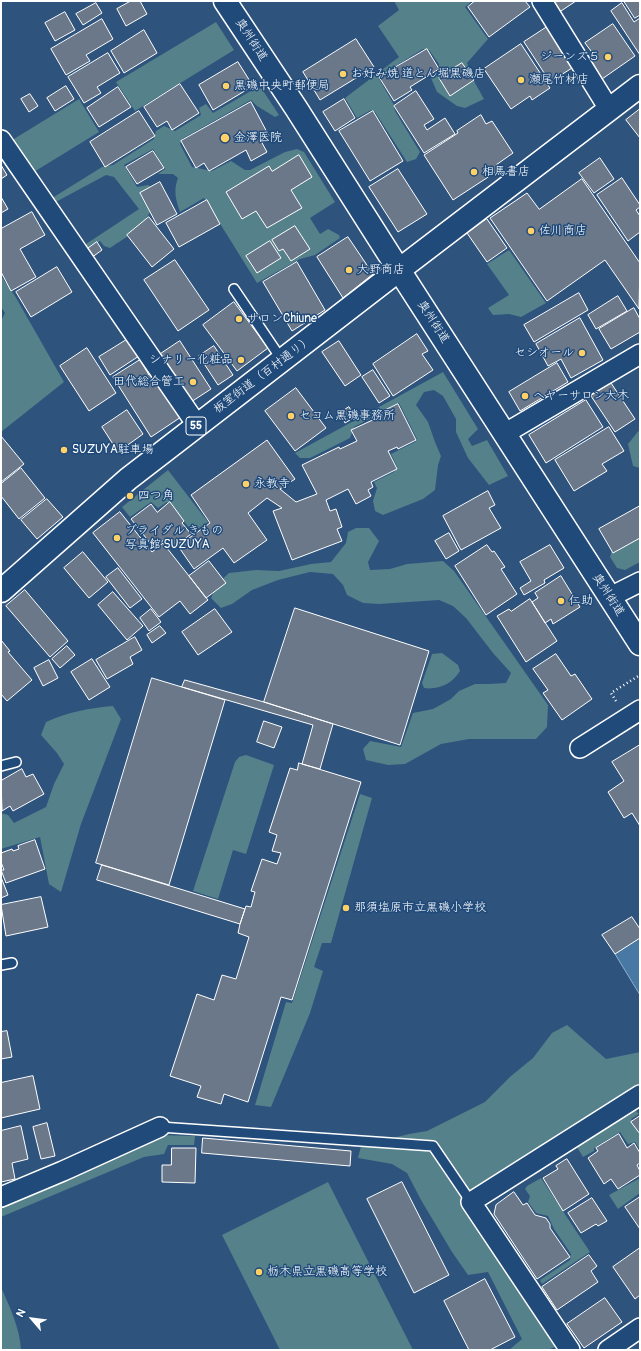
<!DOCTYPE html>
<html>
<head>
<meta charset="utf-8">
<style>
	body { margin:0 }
	#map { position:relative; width:641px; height:1351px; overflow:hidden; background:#2e537d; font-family:Pangolin,sans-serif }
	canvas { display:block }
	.frame { position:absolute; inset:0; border:2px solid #fff; pointer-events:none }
	.north { position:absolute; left:12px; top:1299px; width:40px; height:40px; -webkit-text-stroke:3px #1f4a7a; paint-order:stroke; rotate:298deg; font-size:11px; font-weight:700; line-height:16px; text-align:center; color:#fff }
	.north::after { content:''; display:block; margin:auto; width:14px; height:18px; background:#fff; clip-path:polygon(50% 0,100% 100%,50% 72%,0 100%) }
</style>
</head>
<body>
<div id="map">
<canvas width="641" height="1351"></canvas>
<div class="frame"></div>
<div class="north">N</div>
</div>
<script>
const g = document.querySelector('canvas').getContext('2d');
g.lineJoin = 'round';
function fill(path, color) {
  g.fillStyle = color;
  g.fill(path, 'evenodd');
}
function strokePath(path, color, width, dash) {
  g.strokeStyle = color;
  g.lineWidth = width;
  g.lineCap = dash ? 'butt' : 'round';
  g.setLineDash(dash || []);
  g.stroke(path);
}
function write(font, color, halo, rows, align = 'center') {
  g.font = font + ' Pangolin,"Klee One",sans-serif';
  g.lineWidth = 3;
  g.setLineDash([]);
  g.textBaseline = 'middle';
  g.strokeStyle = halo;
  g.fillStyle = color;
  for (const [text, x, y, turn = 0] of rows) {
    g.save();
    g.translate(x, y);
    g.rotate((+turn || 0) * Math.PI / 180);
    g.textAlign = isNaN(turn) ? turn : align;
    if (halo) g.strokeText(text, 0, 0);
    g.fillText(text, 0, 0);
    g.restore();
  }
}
const green = new Path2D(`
	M394,1H472L465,7L488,39L467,63L475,83L484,99L465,108L457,106L437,92L431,78L438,72L439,64L429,50L423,49L378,77L393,103L395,111L420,152L416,159L407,162L375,112L371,110L357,118L345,98L399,57L378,26L399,10Z
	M216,22L234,50L135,111L116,82Z
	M256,88L262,89L279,115L275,117L257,106L251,100L182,139L180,144L192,167L212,171L231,161L245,170H250L285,152L297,149L304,152L335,202L310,218L320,234L328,229L339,235L340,238L315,255L300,259L257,283L204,198L180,212C176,200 173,191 178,178L173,174H158L165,169L153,149L124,165L137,187L148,185L151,187L140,194L150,212C141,230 126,237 110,248L104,246L100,241L82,252L80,248L139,209L114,177L106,175L52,204L49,200L102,167L113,165L154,139L156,131L164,126L175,131L201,115L199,108L206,104L213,113Z
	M79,99L99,132L29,175L9,142Z
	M509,250L546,303L521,317L509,314L493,315L488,308L509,295L487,264Z
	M1,276L15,296L64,382L1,432V321L5,313L1,307Z
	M443,372L478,429L468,439L472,446L487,440L508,476L489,485L468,458L456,432V419L443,396L434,390L424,392L416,405L428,422L435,442L441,456L438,465L435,490L423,499L383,515L375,511L373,501L377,488L374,482L394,472L397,467L391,454L415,442L417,439L399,403L354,427L350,438L310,458H300L295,453Z
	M640,429V468L633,466L628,444Z
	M168,470L208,522L193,532L167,502L158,508L151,502L130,517L122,507Z
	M356,528H369L379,541L368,562L370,570L390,569L407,564L443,561L454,571L548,705L547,727L536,739H469L441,744L405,764L388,765L366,760L363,749L370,741L401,747L413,713L433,709L451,699L459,691L475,684H489L506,683L511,673L493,653L466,618L453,606L439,600L379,604L363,603L347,595L343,585L333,574L310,572L278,580L252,590L232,604L221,608L211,598L218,583L229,573L256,570L279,571L311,564L331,562L346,543L348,532Z
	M640,528V562L625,570L617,568L610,557L614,543Z
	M442,653L458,665L460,671C452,684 439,690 424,688L422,683L432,654Z
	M113,706L121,719L81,824L61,892L49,884L40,837L1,849V813L8,815L14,823L46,807L54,784L64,764L57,753L41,735L46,722C68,712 90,708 113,706Z
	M246,755L274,765L246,854L233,850L218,899L193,891L235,762L239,757Z
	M360,794L372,798L331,943H322L314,967L323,971L310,1013L271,1107L255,1105L286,1002L292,1003Z
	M567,1025L606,1059L640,1052V1085L473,1194L463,1203L555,1347L547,1350H509L522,1339L488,1272L468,1275L452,1252L421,1200L407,1173L392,1164L358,1158L361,1146L409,1134L427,1131L485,1102L511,1076L533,1058L552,1033Z
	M636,1111L639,1114L631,1119L640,1133V1150L635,1142L628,1144L620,1132L594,1148V1151L583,1157L577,1147Z
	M158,1135L195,1136L194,1145H168L164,1154L144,1157L1,1217V1203Z
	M541,1178L590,1252L542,1284L540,1280L570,1260L571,1254L554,1229L548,1216L536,1213L528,1202L530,1196L525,1189L527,1186Z
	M640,1178V1193L618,1209L609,1195Z
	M328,1182L413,1350H280L222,1235Z
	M1,1287C10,1308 20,1328 21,1350H1Z`);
const water = new Path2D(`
	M640,938V995L615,954Z`);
const building = new Path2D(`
	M131,1H140L147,14L126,26L117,9Z
	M475,1H525L530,7L489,37L468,7Z
	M550,1H576L558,13Z
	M624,1H640V15L635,18Z
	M96,3L102,13L83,25L76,14Z
	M622,3L634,22L640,18V55L611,11Z
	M65,12L75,30L55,41L45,23Z
	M102,19L113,39L86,55L90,61L66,75L51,49Z
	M613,24L635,56L602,79L589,59L594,55L585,43Z
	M547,27L572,68L550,82L524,42Z
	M144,30L157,53L124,73L111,51Z
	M356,39L374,67L320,100L303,72Z
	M521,44L550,88L532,100L530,96L511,109L484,69Z
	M427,49L439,69L410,87L412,90L394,101L379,77Z
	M108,53L120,73L97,87L101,93L84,103L68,77Z
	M238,62L253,86L213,110L199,85Z
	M462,63L474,80L450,96L439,78Z
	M180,84L199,113L172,130L167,121L157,127L144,107Z
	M66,86L74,99L55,111L47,98Z
	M118,87L131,107L99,127L87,108Z
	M416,91L434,119L424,125L427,130L445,118L455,134L424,153L394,106Z
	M30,94L38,106L29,112L21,99Z
	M344,99L355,118L335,131L323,112Z
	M251,102L269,136L261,141L267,152L251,161L246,150L209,171L204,163L196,168L181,141Z
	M640,109V138L626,120Z
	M139,111L155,136L105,167L90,142Z
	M373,111L403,161L370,181L339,131Z
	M481,115L486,124L492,121L513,153L496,165L499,170L453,200L424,155L458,133L457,131Z
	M153,151L164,168L137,184L126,167Z
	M299,155L312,177L291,190L302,208L267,228L256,211L242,219L226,192L269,166L272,171Z
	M600,158L614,179L594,193L579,173Z
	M1,165L7,175L1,179Z
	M398,169L427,214L398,232L369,187Z
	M622,178L640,205V207L636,210L640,216V232L628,241L597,195Z
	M582,179L640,263L639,309L605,260L547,301L490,218L527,193L539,209Z
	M160,182L177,214L157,225L140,193Z
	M1,197L8,209L1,213Z
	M207,200L220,224L179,247L166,223Z
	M32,212L45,235L20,249L36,277L11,291L1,272V229Z
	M149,217L174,249L152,267L127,235Z
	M487,219L507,248L487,262L467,233Z
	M295,226L310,249L291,261L283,249L279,251L272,240Z
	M348,237L373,274L343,298L317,257Z
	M270,241L281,258L257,273L246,256Z
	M97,242L102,250L91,258L86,250Z
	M175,260L209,310L178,331L144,280Z
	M297,262L325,310L292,331L263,282Z
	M57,267L72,292L31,317L16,292Z
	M579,293L588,310L534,342L524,325Z
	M618,296L627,311L596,329L588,315Z
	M234,302L268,348L237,371L203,325Z
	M634,308L640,319V332L611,349L599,329Z
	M580,318L603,360L571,378L561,359L548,366L536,344Z
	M417,334L428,351L422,354L433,370L393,396L373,364Z
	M128,339L139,356L110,375L99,357Z
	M180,341L211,389L191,402L159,355Z
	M339,341L361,375L345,386L322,352Z
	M214,346L233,375L218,385L199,356Z
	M87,348L116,393L89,411L60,366Z
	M140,360L149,375L152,373L181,417L151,437L113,377Z
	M557,363L568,382L520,411L509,392Z
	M373,370L390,396L379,403L362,377Z
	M611,383L635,419L615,432L591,396Z
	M296,388L326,428L295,451L265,411Z
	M586,400L603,427L546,463L529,435Z
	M398,404L416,440L398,449L397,447L388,451L397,469L371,482L373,487L368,490L371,496L356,504L348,489L326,500L330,511L336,509L342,527L337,529L342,541L292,560L273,511L282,508L267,498L248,513L267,540L234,563L223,548L194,569L178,546L210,523L191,495L267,440L295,479L280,489L296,502L317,494L302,465L339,447L340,449L357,441L351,430L377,418L376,415Z
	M349,407L355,417L345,423L340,413Z
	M127,410L143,434L118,452L102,427Z
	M609,427L624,451L602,464L607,471L574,491L555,460Z
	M1,436L24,464L1,482Z
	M21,468L45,498L19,519L1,496V484Z
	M488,491L495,505L489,508L501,528L461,550L443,516Z
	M47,499L63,517L37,539L21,520Z
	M170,502L184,521L182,523L191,534L173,548L166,538L154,548L131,519L151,504L157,512Z
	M640,506V538L613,553L599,529Z
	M120,512L152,552L163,543L208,600L190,614L180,601L159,617L93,533Z
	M449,533L459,551L446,559L435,541Z
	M487,545L492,552L494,551L505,567L501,569L517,594L486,615L455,566Z
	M550,545L564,568L544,580L545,583L524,595L520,588L531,581L520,562Z
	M83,552L108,582L89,598L64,568Z
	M209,561L226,583L206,598L189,576Z
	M118,568L142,599L130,608L106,577Z
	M561,576L580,607L553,624L551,619L545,623L532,602L538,598L535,593Z
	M25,590L68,641L50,657L6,606Z
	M113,592L143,626L127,640L98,605Z
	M530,599L557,641L526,662L497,616L509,609L511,611Z
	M295,608L429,651L400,745L264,702Z
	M151,609L161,622L149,631L140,618Z
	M215,609L232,632L198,655L182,632Z
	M160,626L166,633L152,643L147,635Z
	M135,637L142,650L130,657L133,664L107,679L96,660Z
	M1,640L10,651L8,652L32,680L7,701L1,694Z
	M67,646L75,655L60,668L52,659Z
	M556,654L571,676L575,674L592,699L562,720L543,693L548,690L533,669Z
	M92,659L110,687L89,700L71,672Z
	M49,660L58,678L43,686L34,668Z
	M152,678L225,700L169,885L96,863Z
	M185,680L264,702L333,724L320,769L302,764L313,725L182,687Z
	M264,721L282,727L274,748L257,742Z
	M640,745V826L632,813L624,818L608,792L624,781L612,762Z
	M299,763L361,782L292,1000L281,997L248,1102L224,1094L221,1104L197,1097L201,1086L170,1076L197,994L214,1000L222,975L236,979L249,937L238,933L240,924L246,906L251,907L255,892L251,891L262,859L277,864L281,853L272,851L277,835L269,832L290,768L297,770Z
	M22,769L26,777L33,774L44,794L13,811L10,806L2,811L1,781Z
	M35,840L45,869L6,883L1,870H4L1,862V853L12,849L13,851L19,849L18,846Z
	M102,865L245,909L240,924L97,880Z
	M1,877L8,895L1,898Z
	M41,897L48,927L6,936L1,905Z
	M632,917L640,929V938L615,954L602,935Z
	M7,1031L12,1057L1,1059V1032Z
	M33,1076L40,1109L1,1118V1083Z
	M640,1116V1134L631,1122Z
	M47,1123L55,1156L41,1159L33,1127Z
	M21,1126L28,1159L12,1163L15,1179L1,1182V1131Z
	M619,1134L627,1148L634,1143L640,1153V1163L637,1165L640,1171V1175L618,1189L611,1179L604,1184L588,1158L598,1151L596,1148Z
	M203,1138L351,1151L350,1166L202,1153Z
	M172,1148H196L195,1183L162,1182V1165H171Z
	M567,1159L589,1194L563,1211L543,1178L558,1169L556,1166Z
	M402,1182L449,1275L414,1293L367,1199Z
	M514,1192L523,1205L527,1203L535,1215L546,1218L550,1224V1228L570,1257L537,1279L494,1214L496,1205Z
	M640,1197V1229L625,1207Z
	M592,1198L607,1221L598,1226L596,1224L581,1233L568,1213Z
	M640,1248V1295L635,1299L613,1267Z
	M589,1255L597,1266L591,1271L598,1282L557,1310L542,1287Z
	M485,1279L515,1337L490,1350H469L444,1301Z
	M605,1298L622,1322L584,1348L567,1324Z`);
const path = new Path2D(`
	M616,701L611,693L640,675`);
const lane = new Path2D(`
	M234,289L282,360
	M1,766L16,762
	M1,965L12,963
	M160,1127L433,1146L471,1202`);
const street = new Path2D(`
	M542,1L609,109
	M1,140L197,425
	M504,434L640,354
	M610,597L640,582
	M580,748L640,710
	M1,1197L63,1171L160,1127
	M570,1350L471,1202L640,1095
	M608,1350L640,1328`);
const secondary = new Path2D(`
	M640,86L399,270L640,644`);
const primary = new Path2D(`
	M1,591L128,479L399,270L296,108L225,1`);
const markers = [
	[608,57,4,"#ffd166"],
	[343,74,4,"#ffd166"],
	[521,80,4,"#ffd166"],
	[226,86,4,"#ffd166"],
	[225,138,5,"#ffd166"],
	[474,172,4,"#ffd166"],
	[531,231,4,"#ffd166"],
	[349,270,4,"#ffd166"],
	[239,319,4,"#ffd166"],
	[582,353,4,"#ffd166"],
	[241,360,4,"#ffd166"],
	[193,382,4,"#ffd166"],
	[525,396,4,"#ffd166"],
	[291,416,4,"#ffd166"],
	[64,450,4,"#ffd166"],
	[246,484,4,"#ffd166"],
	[130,496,4,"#ffd166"],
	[117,538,4,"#ffd166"],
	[561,601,4,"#ffd166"],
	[346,908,4,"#ffd166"],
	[259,1272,4,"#ffd166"]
];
const shields = [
	[196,426,20]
];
const shieldNames = [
	["55",196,426]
];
const streetNames = [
	["奥州街道",251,40,57],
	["奥州街道",433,322,57],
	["板室街道（百村通り）",263,375,-37],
	["奥州街道",608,595,57]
];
const poiNames = [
	["ジーンズ５",600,57,"right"],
	["お好み焼 道とん堀黒磯店",351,74],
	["瀬尾竹材店",529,80],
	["黒磯中央町郵便局",234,86],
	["金澤医院",234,138],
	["相馬書店",482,172],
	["佐川商店",539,231],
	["大野商店",357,270],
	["サロンChiune",247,319],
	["セシオール",574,353,"right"],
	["シナリー化粧品",233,360,"right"],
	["田代総合管工",185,382,"right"],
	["ヘヤーサロン大木",533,396],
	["セコム黒磯事務所",299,416],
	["SUZUYA駐車場",72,450],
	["永教寺",254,484],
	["四つ角",138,496],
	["ブライダル きもの",125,531],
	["写真館 SUZUYA",125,545],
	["仁助",569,601],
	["那須塩原市立黒磯小学校",354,908],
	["栃木県立黒磯高等学校",267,1272]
];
fill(green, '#54818a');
fill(water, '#4779a4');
strokePath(water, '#91afc8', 1);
fill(building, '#6b788a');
strokePath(building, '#fff', 1);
strokePath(lane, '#fff', 12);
strokePath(street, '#fff', 22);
strokePath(secondary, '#fff', 25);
strokePath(primary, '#fff', 25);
strokePath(path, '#fff', 2.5, [1, 3]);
strokePath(lane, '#1f4a7a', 9);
strokePath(street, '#1f4a7a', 19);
strokePath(secondary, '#1f4a7a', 22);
strokePath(primary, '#1f4a7a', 22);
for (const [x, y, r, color] of markers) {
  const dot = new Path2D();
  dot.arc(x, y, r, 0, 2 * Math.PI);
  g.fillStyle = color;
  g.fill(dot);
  strokePath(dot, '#1f4a7a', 1.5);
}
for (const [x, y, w] of shields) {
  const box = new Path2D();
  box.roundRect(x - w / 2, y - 9, w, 18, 3);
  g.fillStyle = '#1f4a7a';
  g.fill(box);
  strokePath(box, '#fff', 1);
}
write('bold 11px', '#fff', null, shieldNames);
write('12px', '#fff', '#1f4a7a', streetNames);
write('12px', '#fff', '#1f4a7a', poiNames, 'left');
</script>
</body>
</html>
